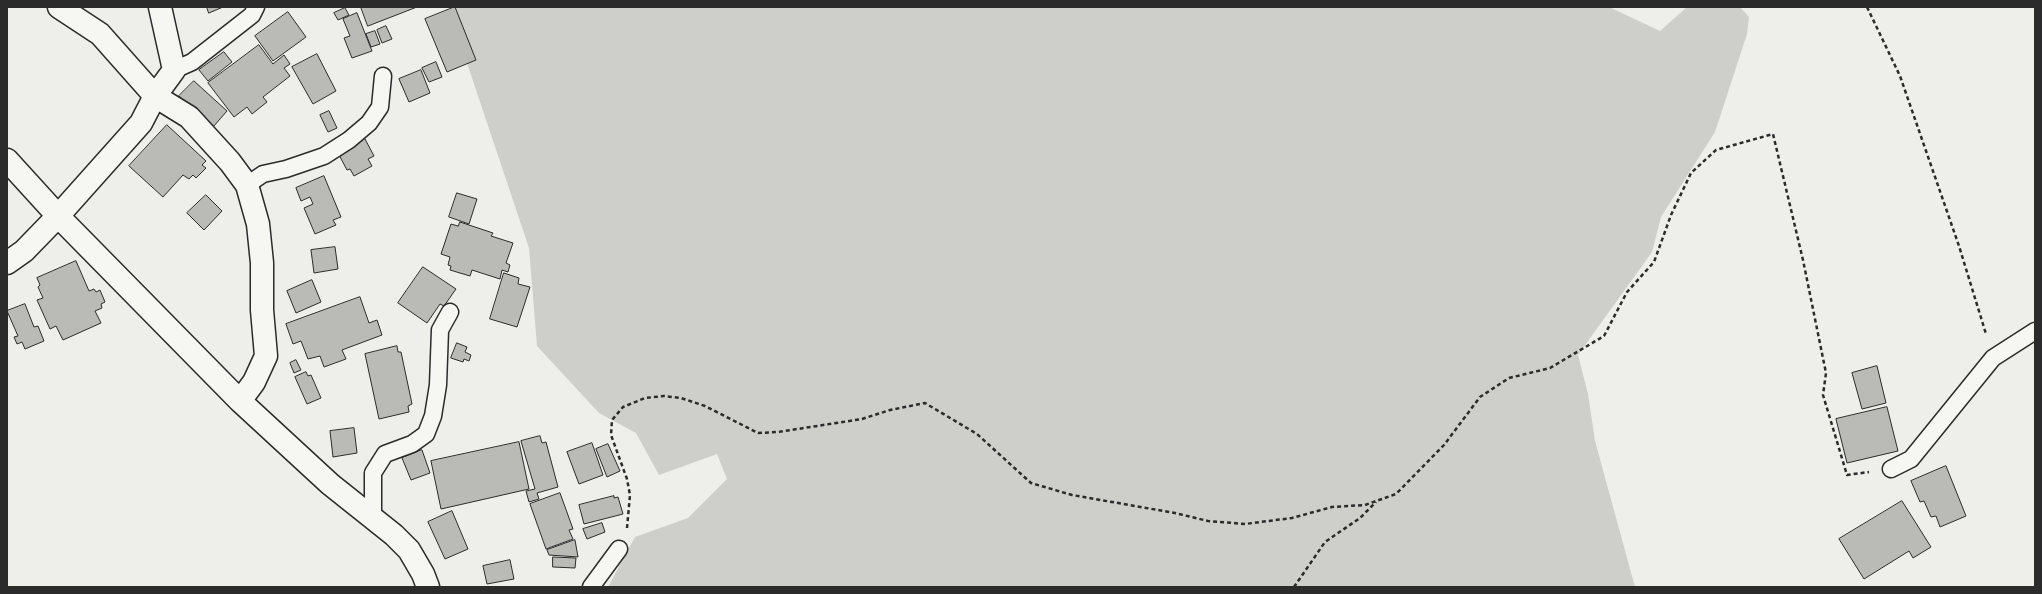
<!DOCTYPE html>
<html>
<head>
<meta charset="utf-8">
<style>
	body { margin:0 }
	#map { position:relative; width:2042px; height:594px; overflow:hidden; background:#eeeeea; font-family:Caveat,sans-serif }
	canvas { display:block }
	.frame { position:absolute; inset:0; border:8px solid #2b2b2b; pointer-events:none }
</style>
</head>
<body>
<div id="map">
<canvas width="2042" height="594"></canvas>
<div class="frame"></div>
</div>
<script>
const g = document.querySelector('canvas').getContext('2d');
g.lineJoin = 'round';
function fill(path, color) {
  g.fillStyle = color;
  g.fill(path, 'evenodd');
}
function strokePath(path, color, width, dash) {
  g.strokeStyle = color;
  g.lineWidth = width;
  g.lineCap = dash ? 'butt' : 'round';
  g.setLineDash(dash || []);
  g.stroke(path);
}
const green = new Path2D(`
	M452,7H1609L1660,31L1687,7H1740L1749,17L1747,34L1715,132L1661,217L1652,252L1578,355L1588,394L1595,441L1635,587H608L635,537L688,518L727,479L717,454L659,475L636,433L599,413L537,346L529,248L464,54Z`);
const building = new Path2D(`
	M207,7H223L209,13Z
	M361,7H417L368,26Z
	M455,7L476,60L447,72L425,19Z
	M345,8L349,15L338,20L334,13Z
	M288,12L306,37L273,61L255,36Z
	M357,13L372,51L352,58L344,38L350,36L343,19Z
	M386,26L392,39L382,43L377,30Z
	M375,31L380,44L371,47L366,34Z
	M259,45L273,64L284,55L290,64L284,68L290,76L263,97L267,102L252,114L247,107L234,117L208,83Z
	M224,52L232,62L208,81L199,70Z
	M317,54L336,91L313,104L292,67Z
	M436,62L442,77L429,82L422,68Z
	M421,70L430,93L409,102L399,79Z
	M194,81L227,111L213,127L179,96Z
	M329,111L337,128L328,132L320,115Z
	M167,125L206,161L202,165L206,168L196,178L193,175L189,179L183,175L163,197L129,166Z
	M365,139L374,156L368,159L372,166L354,176L350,169L347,170L338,153Z
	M324,176L341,217L333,220L336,225L315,234L304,208L313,204L310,197L301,201L296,188Z
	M457,193L477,199L469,224L449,217Z
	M206,195L222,211L204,230L187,213Z
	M460,222L493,233L491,236L513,243L506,263L510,265L508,272L502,270L500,279L472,270L470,276L450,270L451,266L448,265L450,257L441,254L451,224L458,226Z
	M335,247L338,269L314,273L311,250Z
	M76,261L89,291L94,289L96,292L100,290L105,302L101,304L102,308L95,311L101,323L63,340L56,326L50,329L37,300L43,298L38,287L40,285L37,278Z
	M423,267L456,289L444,306L440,304L427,323L398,303Z
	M504,273L519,278L518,284L530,287L517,327L490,319Z
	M312,280L321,302L296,313L287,291Z
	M360,297L369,323L377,320L382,335L342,350L346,359L324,367L320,356L308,359L301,341L293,344L286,324Z
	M25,304L34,327L38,326L44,341L25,349L22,342L17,344L14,337L18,336L7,311Z
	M457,343L467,347L465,352L471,355L469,361L464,359L463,362L451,358Z
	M397,346L398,352H401L412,404L408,406L409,412L379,419L365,354Z
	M296,360L301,370L294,373L290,363Z
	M1877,366L1886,403L1862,409L1852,373Z
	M306,372L308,376L311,375L321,398L307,404L295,377Z
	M1887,407L1898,451L1847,463L1836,419Z
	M354,428L357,453L333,457L330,431Z
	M540,436L542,443L546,442L558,487L537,493L539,499L529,502L526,491L535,489L521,441Z
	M519,442L529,489L441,509L431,461Z
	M592,443L603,475L579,484L567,452Z
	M608,444L620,471L607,477L596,449Z
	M422,450L430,473L411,480L402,458Z
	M1946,466L1966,516L1940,527L1936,516L1931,517L1924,501L1920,502L1911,481Z
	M560,493L573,529L569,530L573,539L546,549L530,504Z
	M614,496V498L618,497L623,514L584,524L579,505Z
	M1902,501L1931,547L1913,558L1909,551L1864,579L1839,539Z
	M452,511L468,549L445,559L428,522Z
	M602,523L605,532L587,539L583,529Z
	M575,540L578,557L549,555L547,550Z
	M553,557L576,558L575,568L553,567Z
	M510,560L514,579L487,584L483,566Z`);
const path = new Path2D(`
	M1867,7L1900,76L1959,246L1986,334
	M627,528L630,495L627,479L611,435L612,420L623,407L645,398L664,396L681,398L705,406L758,433L778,432L862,419L890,410L925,403L977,434L1031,483L1072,495L1175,513L1208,521L1245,524L1292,518L1332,507L1365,505L1396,494L1444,445L1480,397L1509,378L1550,368L1604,336L1627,292L1654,262L1671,215L1691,173L1716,150L1773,134L1803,260L1826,373L1823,395L1847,475L1869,472
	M1294,587L1325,542L1360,518L1376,502`);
const service = new Path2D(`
	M174,70L192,62L252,15L256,7
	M247,185L263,174L286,169L324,156L349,140L369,123L380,107L383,76
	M1891,469L1911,459L1993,358L2035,331
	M373,518V473L385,454L412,444L426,434L433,416L438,385L440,330L450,312
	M591,587L619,549`);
const minor = new Path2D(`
	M59,7L100,34L155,96L189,117L230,162L247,185L258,224L262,263V310L266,356L254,382L240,401L330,484L394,535L409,550L423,574L428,587
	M7,160L58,216L240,401
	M7,263L24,251L58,216L141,123L155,96L174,70L160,7`);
fill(green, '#cececa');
fill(building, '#babab7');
strokePath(building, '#2b2b2b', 1);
strokePath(service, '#2b2b2b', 19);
strokePath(minor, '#2b2b2b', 25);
strokePath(path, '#2b2b2b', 2.5, [4, 3]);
strokePath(service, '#f6f6f2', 16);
strokePath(minor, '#f6f6f2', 22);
</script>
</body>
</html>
